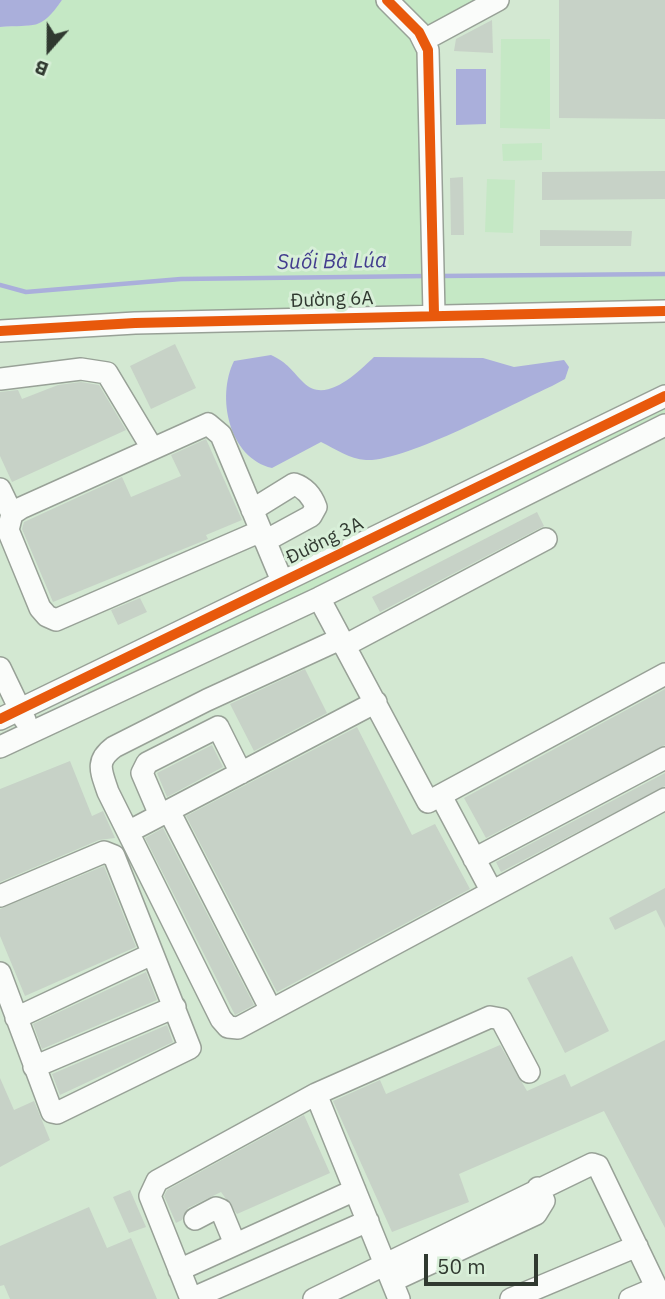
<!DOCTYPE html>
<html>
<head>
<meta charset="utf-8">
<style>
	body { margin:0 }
	#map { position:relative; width:665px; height:1299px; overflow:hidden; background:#ddeadd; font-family:"IBM Plex Sans",sans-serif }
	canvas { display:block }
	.north { position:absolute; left:14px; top:14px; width:70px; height:70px; -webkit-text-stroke:5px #d8efd8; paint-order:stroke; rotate:201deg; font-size:19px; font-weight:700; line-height:28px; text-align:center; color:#303930 }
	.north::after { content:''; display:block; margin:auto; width:24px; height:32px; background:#303930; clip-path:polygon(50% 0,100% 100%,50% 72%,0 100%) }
	.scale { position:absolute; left:424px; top:1254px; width:114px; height:32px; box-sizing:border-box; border:4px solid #303930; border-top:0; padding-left:9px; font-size:21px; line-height:24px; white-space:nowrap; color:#303930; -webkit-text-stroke:5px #d8efd8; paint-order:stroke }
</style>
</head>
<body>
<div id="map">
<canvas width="665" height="1299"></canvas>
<div class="north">B</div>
<div class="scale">50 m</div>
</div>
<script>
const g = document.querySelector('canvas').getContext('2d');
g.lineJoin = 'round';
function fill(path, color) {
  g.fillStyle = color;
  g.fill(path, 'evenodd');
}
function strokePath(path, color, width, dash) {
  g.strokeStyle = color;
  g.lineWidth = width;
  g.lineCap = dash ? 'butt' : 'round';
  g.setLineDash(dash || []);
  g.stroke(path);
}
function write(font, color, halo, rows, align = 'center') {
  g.font = font + ' "IBM Plex Sans",sans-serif';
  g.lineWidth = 6;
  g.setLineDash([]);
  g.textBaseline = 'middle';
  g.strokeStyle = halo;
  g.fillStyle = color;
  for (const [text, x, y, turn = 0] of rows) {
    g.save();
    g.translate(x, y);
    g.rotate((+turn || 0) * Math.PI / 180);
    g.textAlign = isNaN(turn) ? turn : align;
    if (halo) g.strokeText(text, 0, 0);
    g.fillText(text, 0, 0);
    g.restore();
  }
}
const built = new Path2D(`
	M506,0H665V1299H0V285Z`);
const green = new Path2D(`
	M62,0H491L427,35L428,276L665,274V305L0,326V27C37,24 38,31 62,0Z
	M501,39H550V129L500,128Z
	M542,143V160L503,161L502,144Z
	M487,179L515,180L513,233L485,232Z
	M665,406V415L316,590L89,695L86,687Z`);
const water = new Path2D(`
	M0,0H62C40,32 35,24 0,27Z
	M456,69H486V124L456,125Z
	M271,355C288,363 292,371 304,383C326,405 359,371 374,357L483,358L514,367L564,360L569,367L565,379L552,386C512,404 405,462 366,460C349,459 336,449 321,442L272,468C229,458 216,397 234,361Z`);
const stream = new Path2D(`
	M440,276L665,274
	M0,285L26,292L181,279L428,276`);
const building = new Path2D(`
	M559,0H665V119L559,118Z
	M492,20L493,53L454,51L456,39Z
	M665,171V199L542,200V172Z
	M463,177L464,235H451L450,178Z
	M540,230L632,231L631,246H540Z
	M175,344L196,388L151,409L130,366Z
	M81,382L99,385L126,430L12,482L0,456V392L18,390L22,399L58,385Z
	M206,439L242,520L206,535L208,539L53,602L22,529L24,522L122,477L131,497L181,476L171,455Z
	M537,512L544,526L380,612L372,597Z
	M140,598L147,612L118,625L111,610Z
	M305,669L327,713L254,751L230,704Z
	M665,689V745L486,838L464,798Z
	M357,727L412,835L435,824L470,889L277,992L186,816Z
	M212,745L223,767L167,797L157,773Z
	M70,761L92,816L103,811L115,838L99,840L0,882V789Z
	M665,773V786L501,872L496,862Z
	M163,828L254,1005L235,1015L145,838Z
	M104,866L136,947L25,996L0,936V909Z
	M665,888V928L656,910L615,930L609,918Z
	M572,956L609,1031L565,1053L527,978Z
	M146,972L157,1000L42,1049L33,1024Z
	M167,1025L173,1042L60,1095L52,1074Z
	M665,1040V1228L604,1111L459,1174L469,1202L392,1232L333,1101L380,1080L386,1094L500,1045L527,1091L565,1074L571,1087Z
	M0,1078L14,1110L34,1101L50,1140L0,1167Z
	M304,1115L330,1173L237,1214L221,1192L188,1208L182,1220L176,1223L164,1196L167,1190Z
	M130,1190L146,1227L129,1233L113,1197Z
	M89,1207L107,1248L131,1238L157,1299H10L4,1285L0,1286V1246Z`);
const minor = new Path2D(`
	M387,0L419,32L428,50L434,314
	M424,40L498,0
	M0,331L135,323L665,311
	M0,379L81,369L107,373L152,448
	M0,489L12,514
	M252,510L294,484C306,488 312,496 316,507L311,516L265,541
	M261,531L56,620L47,616L40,608L8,530L12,514L21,508L208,424L221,435L282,581
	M319,598L428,802L665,674
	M340,639L207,700L114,747C95,761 101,771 108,792L221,1019L228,1027L238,1028L665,799
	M344,646L546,539
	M0,668L25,720
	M0,719L665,396
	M0,747L319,598L665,425
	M441,796L491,890
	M169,811L271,1010
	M160,815L142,773L147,763L218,727L241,773
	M128,832L376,702
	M474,859L665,758
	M0,896L104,852L114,856L190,1048L57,1113L52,1112L0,973
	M16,1018L152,954
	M34,1067L175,1007
	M316,1094L399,1299
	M195,1219L216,1208L221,1210L235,1244
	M179,1270L355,1190
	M392,1281L536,1214L544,1201L538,1188
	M191,1299L150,1196L157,1181L316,1094L490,1017L501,1019L529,1072
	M191,1299L368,1221
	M314,1299L592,1164L598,1166L662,1299
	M511,1299L637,1246
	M630,1299L656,1288`);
const cycleway = new Path2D(`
	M387,0L419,32L428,50L434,314
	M0,331L135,323L665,311
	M0,719L665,396`);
const streetNames = [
	["Đường 6A",332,300,-2],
	["Đường 3A",325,541,-26]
];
const waterNames = [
	["Suối Bà Lúa",332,262,-1]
];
fill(built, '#d3e8d2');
fill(green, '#c5e8c5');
fill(water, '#aaafdb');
strokePath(stream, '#aaafdb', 4.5);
fill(building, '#c7d2c7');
strokePath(minor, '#98a197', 24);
strokePath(minor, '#fafcfa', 21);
strokePath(cycleway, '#e8590c', 10);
write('19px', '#303930', '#d8efd8', streetNames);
write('italic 21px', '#433d8e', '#d8efd8', waterNames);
</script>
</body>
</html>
